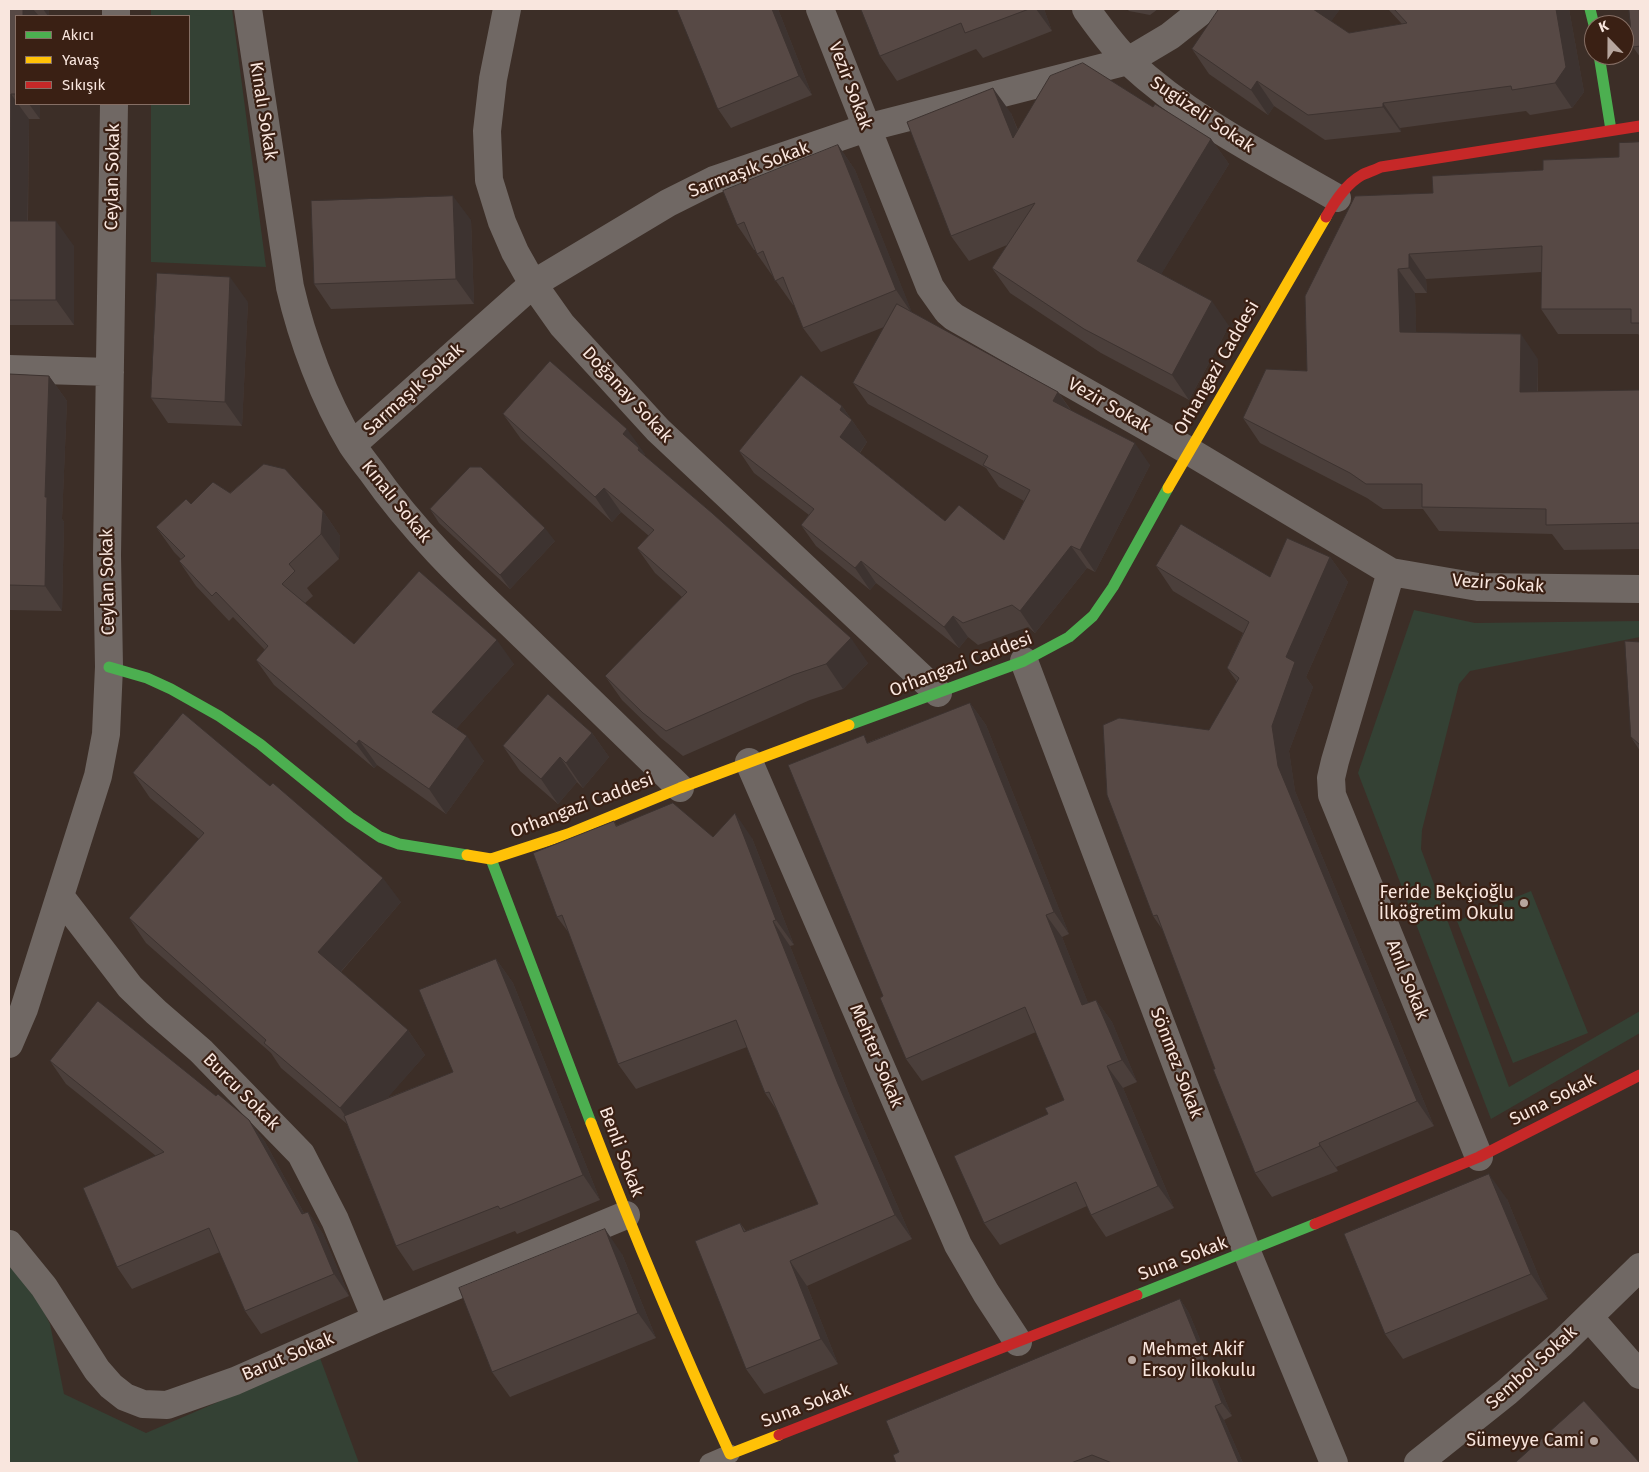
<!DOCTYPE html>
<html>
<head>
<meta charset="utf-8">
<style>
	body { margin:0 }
	#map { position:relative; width:1649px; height:1472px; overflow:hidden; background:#3c2e27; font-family:"Fira Sans",sans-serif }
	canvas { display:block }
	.frame { position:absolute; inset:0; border:10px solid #f9e6de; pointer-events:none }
	.legend { position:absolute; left:15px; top:15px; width:175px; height:90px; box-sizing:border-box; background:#3a2014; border:1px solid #866f65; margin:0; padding:6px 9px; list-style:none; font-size:15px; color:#f9e6de }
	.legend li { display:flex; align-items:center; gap:10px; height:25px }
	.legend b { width:25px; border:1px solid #866f65 }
	.north { position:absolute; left:1584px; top:15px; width:50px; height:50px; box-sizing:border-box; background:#3a2014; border:1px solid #866f65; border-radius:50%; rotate:338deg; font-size:14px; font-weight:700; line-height:20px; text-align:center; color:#f9e6de }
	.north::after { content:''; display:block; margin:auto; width:18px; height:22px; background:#b7a69e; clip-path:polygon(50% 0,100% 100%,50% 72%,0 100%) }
</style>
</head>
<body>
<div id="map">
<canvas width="1649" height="1472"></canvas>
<div class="frame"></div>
<ul class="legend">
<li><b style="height:6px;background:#4caf50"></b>Akıcı</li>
<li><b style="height:6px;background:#ffc107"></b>Yavaş</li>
<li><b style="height:6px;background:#c62828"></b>Sıkışık</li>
</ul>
<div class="north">K</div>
</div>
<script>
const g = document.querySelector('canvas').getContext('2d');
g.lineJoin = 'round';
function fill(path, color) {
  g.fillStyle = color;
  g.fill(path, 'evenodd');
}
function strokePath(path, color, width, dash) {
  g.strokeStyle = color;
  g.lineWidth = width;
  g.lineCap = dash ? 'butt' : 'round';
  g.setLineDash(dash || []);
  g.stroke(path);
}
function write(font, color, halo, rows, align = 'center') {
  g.font = font + ' "Fira Sans",sans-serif';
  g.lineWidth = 4.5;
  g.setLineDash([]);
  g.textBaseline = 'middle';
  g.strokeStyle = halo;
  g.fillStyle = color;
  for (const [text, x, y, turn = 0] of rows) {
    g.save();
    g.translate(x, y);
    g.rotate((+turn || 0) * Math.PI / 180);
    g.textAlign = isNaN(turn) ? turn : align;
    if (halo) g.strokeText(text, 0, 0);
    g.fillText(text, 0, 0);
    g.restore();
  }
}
const green = new Path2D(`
	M151,9H232L266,267L151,262V104H189V16H151Z
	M1414,610L1475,623L1640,621V637L1470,671L1459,684L1422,830L1421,849L1509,1087L1640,1011V1033L1491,1119L1358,773Z
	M1531,891L1588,1033L1513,1063L1457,921Z
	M9,1266L34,1292L50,1324L64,1394L146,1433L320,1358L359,1463H9Z`);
const lane = new Path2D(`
	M709,1463L730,1454`);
const street = new Path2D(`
	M248,9L290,287C302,339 324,399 352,445C358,454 365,463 372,472C412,529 461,577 512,625C568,679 624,734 680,788
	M507,9L493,79L487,131L489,180L502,222L515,252L533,284L562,325L658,430L938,693
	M820,9L930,287L947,311L954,317L1189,451L1391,572L1478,587L1640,589
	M1086,9C1099,27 1113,47 1129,62C1190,119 1266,157 1337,198
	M116,16V9
	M9,369L110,372
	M352,445L533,284L668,203L714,180L866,128L1128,61L1170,36L1204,9
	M1391,572L1335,761L1331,778L1332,795L1479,1157
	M1024,661L1247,1252L1334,1463
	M749,762L958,1245L986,1293L1018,1342
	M60,896L130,987L156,1012L201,1051L301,1154L335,1220L376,1319
	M9,1044L24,1009L98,776L106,734L109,667L107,555L114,104
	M9,1244L44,1287L97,1370L111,1386L125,1397L143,1404L167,1405L235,1381L376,1319L626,1215
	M1589,1317L1640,1375
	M1418,1463L1507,1392L1562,1343L1640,1267`);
const fast = new Path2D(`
	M1590,9L1594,25
	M1599,55L1611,130
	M109,667L147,678L171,689L219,716L260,744L350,817L380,837L399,844L467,855
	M849,725L1024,661L1069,637L1093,616L1113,587L1168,488
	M491,859L591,1123
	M1137,1295L1315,1224`);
const slow = new Path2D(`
	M1168,488L1326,217
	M467,855L491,859L568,834L680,788L849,725
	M591,1123C634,1235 680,1345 730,1454L779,1435`);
const jam = new Path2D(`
	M1326,217C1335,201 1346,184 1362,175C1368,172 1375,170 1381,167L1640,126
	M1315,1224L1479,1157L1640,1075
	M779,1435L1137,1295`);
const wall = new Path2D(`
	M9,9H49V16H16V104H40V119H29L28,221L74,246V325H9Z
	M677,9H778L812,95L731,128L718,109Z
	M861,9H1044L1052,31L983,58L976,49L897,81L880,56Z
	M1127,9H1158L1150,15L1129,11Z
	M1219,9H1340L1331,21L1349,33L1402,24L1388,9H1569L1584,92L1572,108L1530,115L1526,111L1400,128L1401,132L1325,140L1274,106L1268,115L1209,74L1192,49Z
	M1640,9V57L1633,47Z
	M1153,107L1211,139L1229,164L1161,274L1229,326L1189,400L1101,353L1010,293L992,268L1007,245L969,261L951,236L1011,113L1018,130Z
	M1640,142V336L1638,334H1558L1541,309V272L1426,279L1427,293H1415L1416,333L1538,359V392L1640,390V549L1564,550L1552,534L1439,531L1423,509H1383L1367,498L1260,443L1243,418L1307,371L1433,193L1543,170L1619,157Z
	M838,145L855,170L912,313L1058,392L1071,410L1150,465L1095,572L1087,568L1035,633L1028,627L978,645L968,637L959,648L876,583L870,590L816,546L801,525L809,515L754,473L739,451L842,406L867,442L860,453L945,521L1004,540L1024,501L999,487L986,468L868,404L853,383L884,327L821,352L803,328L794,305H793L757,254L755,250H754L737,225Z
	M471,220L474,304L331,309L314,284Z
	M248,302L242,426L168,423L151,398Z
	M9,374L49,376L67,401L62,519L64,522L62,611L9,610Z
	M503,414L645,454L644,455L868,663L843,689L810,700L683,756L661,738L622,700L605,676L682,597L655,573L637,548L649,536L621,512L612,522L521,439Z
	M230,493L323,511L340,536L339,559L307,588L313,596L305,603L354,644L514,664L456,729L484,761L446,814L377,765L374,768L274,685L256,660L265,650L233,617L229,621L196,586L179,561L181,559L174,552L156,527L191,504Z
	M430,509L555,541L510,589L439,523Z
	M1330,557L1348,582L1306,677L1313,687L1289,751L1295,791L1434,1126L1336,1167L1338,1171L1272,1197L1255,1173L1164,932L1153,916L1209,730L1237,682L1227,668L1243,633L1173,591L1156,566L1270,577Z
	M1640,642V751L1631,737Z
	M970,703L986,725L1069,934L1062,937L1088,1003L1096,1000L1112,1022L1137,1082L1123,1088L1174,1208L1106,1237L1091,1215L1087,1206L1000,1245L984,1223L1048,1114L1064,1100L1036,1032L922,1081L906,1059L883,996L869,742Z
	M592,733L609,757L583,788L577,782L558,804L520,771L503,746Z
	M133,773L401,902L341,972L408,1030L425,1055L387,1098L453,1072L496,959L513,983L600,1200L517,1234L515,1231L413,1271L396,1246L347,1124L281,1068L271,1053L146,943L129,918L199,839L150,798Z
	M614,821L617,826L713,837L752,838L794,945L790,946L855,1109L912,1239L807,1286L838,1364L764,1394L746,1369L740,1223L746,1231L818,1204L778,1112L765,1093L747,1047L636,1089L618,1064L569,933L557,917Z
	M50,1061L216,1096L249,1120L265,1142L304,1213L308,1212L323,1234L349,1296L261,1334L245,1311L220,1252L132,1289L117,1267L156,1156L66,1084Z
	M1507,1199L1548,1299L1403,1359L1385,1334Z
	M622,1254L656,1338L510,1397L492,1372Z
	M1180,1299L1189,1313L1232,1416L1224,1420L1243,1463H896L899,1452Z`);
const shadedWall = new Path2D(`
	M23,9H33L39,16H23Z
	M43,9H49V16H48Z
	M772,9H778L812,95L799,76Z
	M1036,9H1044L1052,31Z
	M1310,9H1340L1325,30Z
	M1556,9H1569L1584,92L1572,108L1555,83Z
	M1257,81L1274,106L1268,115L1251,90Z
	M993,88L1011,113L1030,163L1013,138Z
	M11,94L16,101V104H18L29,119L27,246L10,221Z
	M1383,103L1400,128L1401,132L1383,107Z
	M29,104H40V119Z
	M1211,139L1229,164L1154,286L1137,261Z
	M838,145L855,170L913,315L896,290Z
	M453,196L471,220L474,304L456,279Z
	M56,221L74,246V325L56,300Z
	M1409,254L1426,279L1427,293L1409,268Z
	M1398,269L1415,293L1417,357L1400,332Z
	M230,277L248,302L242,426L225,402Z
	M1212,301L1229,326L1189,400L1172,375Z
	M1521,334L1538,359L1537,417L1520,392Z
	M49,376L67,401L62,519L64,522L62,611L45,586V497Z
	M1058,392L1073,414L1053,401Z
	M842,406L867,442L855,459L840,437V410Z
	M627,429L645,454L644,455L657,473L623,434Z
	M1135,443L1150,465L1095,572L1080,550Z
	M604,488L621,512L612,522L595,497Z
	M323,511L340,536L339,559L321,534Z
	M545,528L555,541L510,589L500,575Z
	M1071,546L1087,568L1035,633L1020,611Z
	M1330,557L1348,582L1306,677L1313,687L1289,751L1295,791L1434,1126L1417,1101L1278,766L1272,726L1286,657Z
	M861,561L876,583L870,590L855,568Z
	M953,616L968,637L959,648L944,627Z
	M851,638L868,663L843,689L826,664Z
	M497,640L514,664L449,737L432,712Z
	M970,703L986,725L1069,934L1054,912Z
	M592,733L609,757L583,788L566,763Z
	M467,736L484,761L446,814L429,789Z
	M359,740L377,765L374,768L356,744Z
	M560,757L577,782L558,804L541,779Z
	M735,813L752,838L794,945L776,920Z
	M383,878L401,902L336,977L318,952Z
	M1046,915L1062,937L1098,1028L1082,1005Z
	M773,921L790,946L855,1109L912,1239L895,1215L838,1084Z
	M496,959L513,983L600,1200L583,1175Z
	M1096,1000L1112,1022L1137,1082L1122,1060Z
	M408,1030L425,1055L357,1133L340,1108Z
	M1107,1066L1123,1088L1174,1208L1158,1186Z
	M249,1120L265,1142L317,1237L302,1214Z
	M1319,1143L1336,1167L1338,1171L1320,1146Z
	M1489,1174L1507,1199L1548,1299L1531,1274Z
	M308,1212L323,1234L349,1296L334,1274Z
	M605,1229L622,1254L656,1338L638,1313Z
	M790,1261L807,1286L838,1364L821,1339Z
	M1180,1299L1189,1313L1232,1416L1222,1403Z
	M1215,1406L1224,1420L1243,1463H1239Z`);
const building = new Path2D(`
	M9,9H23V16H16V94H11L10,221H56V300H9Z
	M677,9H772L799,76L718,109Z
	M861,9H1029L965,33L961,23L880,56Z
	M1219,9H1313L1349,33L1407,23L1394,9H1556L1566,67L1555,83L1512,90L1511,86L1383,103V107L1308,115L1257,81L1251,90L1192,49Z
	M1629,9H1640V46L1633,47Z
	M1083,63L1153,107L1155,104L1211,139L1137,261L1212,301L1172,375L1084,329L992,268L1035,203L951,236L907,122L993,88L1013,138L1050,76Z
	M1640,142V323H1631V309H1541L1542,246L1409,254V268L1398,269L1400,332L1521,334L1520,392L1640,390V523L1546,525V509L1422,507V484H1366L1350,473L1243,418L1266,369L1307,371L1305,296L1355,196L1433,193L1432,176L1543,170V160L1619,157V143Z
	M838,145L896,290L803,328L783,277L775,281L763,251L757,254L744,222L737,225L723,191Z
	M453,196L456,279L314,284L311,201Z
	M157,273L230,277L225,402L151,398Z
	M897,304L1058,392L1053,401L1135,443L1080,550L1071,546L1020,611L1012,605L963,623L953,616L944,627L861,561L855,568L801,525L814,509L739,451L801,375L842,406L840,410L852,420L840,437L945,521L959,505L1004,540L1030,490L983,465L988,456L853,383Z
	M550,361L627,429L623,434L639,448L638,450L712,513L851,638L826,664L793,675L666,731L643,713L605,676L687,592L637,548L654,530L604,488L595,497L503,414Z
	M9,374L49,376L45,497H47L45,586L9,585Z
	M264,464L285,469L323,511L321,534L289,564L295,571L282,584L354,644L419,571L497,640L432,712L467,736L429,789L359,740L356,744L256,660L268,646L216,592L212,596L179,561L185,556L156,527L186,499L191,504L213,482L230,493Z
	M470,467H481L545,528L500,575L430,509Z
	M1181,524L1270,577L1287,538L1330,557L1286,657L1295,662L1272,726L1278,766L1417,1101L1319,1143L1320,1146L1255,1173L1213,1069H1215L1157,915L1153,916L1107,795L1103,725L1119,718L1209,730L1239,678L1227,668L1249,622L1156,566Z
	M1625,641L1640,642V745L1631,737Z
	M548,694L592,733L566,763L560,757L541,779L503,746Z
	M970,703L1054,912L1046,915L1082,1005L1096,1000L1122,1060L1107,1066L1158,1186L1091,1215L1076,1182L984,1223L954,1156L1048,1114L1045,1108L1064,1100L1025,1007L906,1059L880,998L883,996L788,765L864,735L867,743Z
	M183,713L270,786L273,783L383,878L318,952L408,1030L340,1108L264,1043L266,1040L129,918L204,833L133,773Z
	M673,803L713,837L735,813L776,920L773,921L838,1084L895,1215L790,1261L821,1339L746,1369L695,1241L740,1223L744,1232L818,1204L769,1092L765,1093L736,1020L618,1064L562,915L557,917L533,853L614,821L616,826Z
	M496,959L583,1175L500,1209L498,1206L396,1246L344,1116L453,1072L419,990Z
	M98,1001L216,1096L218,1094L249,1120L302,1214L308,1212L334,1274L245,1311L209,1228L117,1267L83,1188L164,1152L50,1061Z
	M1489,1174L1531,1274L1385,1334L1344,1234Z
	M605,1229L638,1313L492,1372L459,1288Z
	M1180,1299L1222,1403L1215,1406L1239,1463H1112L1092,1455L1071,1463H896L893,1455L899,1452L886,1421Z
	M1584,1401L1640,1463H1515Z`);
const markers = [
	[1524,903,5,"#b7a69e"],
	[1132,1360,5,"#b7a69e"],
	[1594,1441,5,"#b7a69e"]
];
const streetNames = [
	["Vezir Sokak",850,86,69],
	["Kınalı Sokak",263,111,81],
	["Sugüzeli Sokak",1202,115,34],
	["Sarmaşık Sokak",749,170,-21],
	["Ceylan Sokak",113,177,-89],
	["Orhangazi Caddesi",1217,368,-60],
	["Sarmaşık Sokak",414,390,-42],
	["Doğanay Sokak",627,395,47],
	["Vezir Sokak",1109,406,30],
	["Kınalı Sokak",396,502,51],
	["Ceylan Sokak",108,582,-91],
	["Vezir Sokak",1498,584,4],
	["Orhangazi Caddesi",961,665,-21],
	["Orhangazi Caddesi",582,806,-21],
	["Anıl Sokak",1407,980,68],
	["Mehter Sokak",876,1056,67],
	["Sönmez Sokak",1176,1063,69],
	["Burcu Sokak",241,1092,45],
	["Suna Sokak",1553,1100,-27],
	["Benli Sokak",621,1152,69],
	["Suna Sokak",1183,1259,-21],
	["Barut Sokak",288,1357,-23],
	["Sembol Sokak",1532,1368,-42],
	["Suna Sokak",806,1406,-21]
];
const poiNames = [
	["Feride Bekçioğlu",1514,893],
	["İlköğretim Okulu",1514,914],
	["Mehmet Akif",1142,1350,"left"],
	["Ersoy İlkokulu",1142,1371,"left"],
	["Sümeyye Cami",1584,1441]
];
fill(green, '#344134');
strokePath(lane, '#706864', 19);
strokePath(street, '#706864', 28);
strokePath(fast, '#4caf50', 11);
strokePath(slow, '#ffc107', 11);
strokePath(jam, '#c62828', 11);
fill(wall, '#4b3f3b');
fill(shadedWall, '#3d3330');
fill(building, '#574945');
strokePath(building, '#3d3330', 1);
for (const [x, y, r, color] of markers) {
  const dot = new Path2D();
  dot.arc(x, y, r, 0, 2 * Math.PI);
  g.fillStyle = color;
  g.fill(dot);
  strokePath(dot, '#3a2014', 2);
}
write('18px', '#f9e6de', '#3a2014', streetNames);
write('18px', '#f9e6de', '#3a2014', poiNames, 'right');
</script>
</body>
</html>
